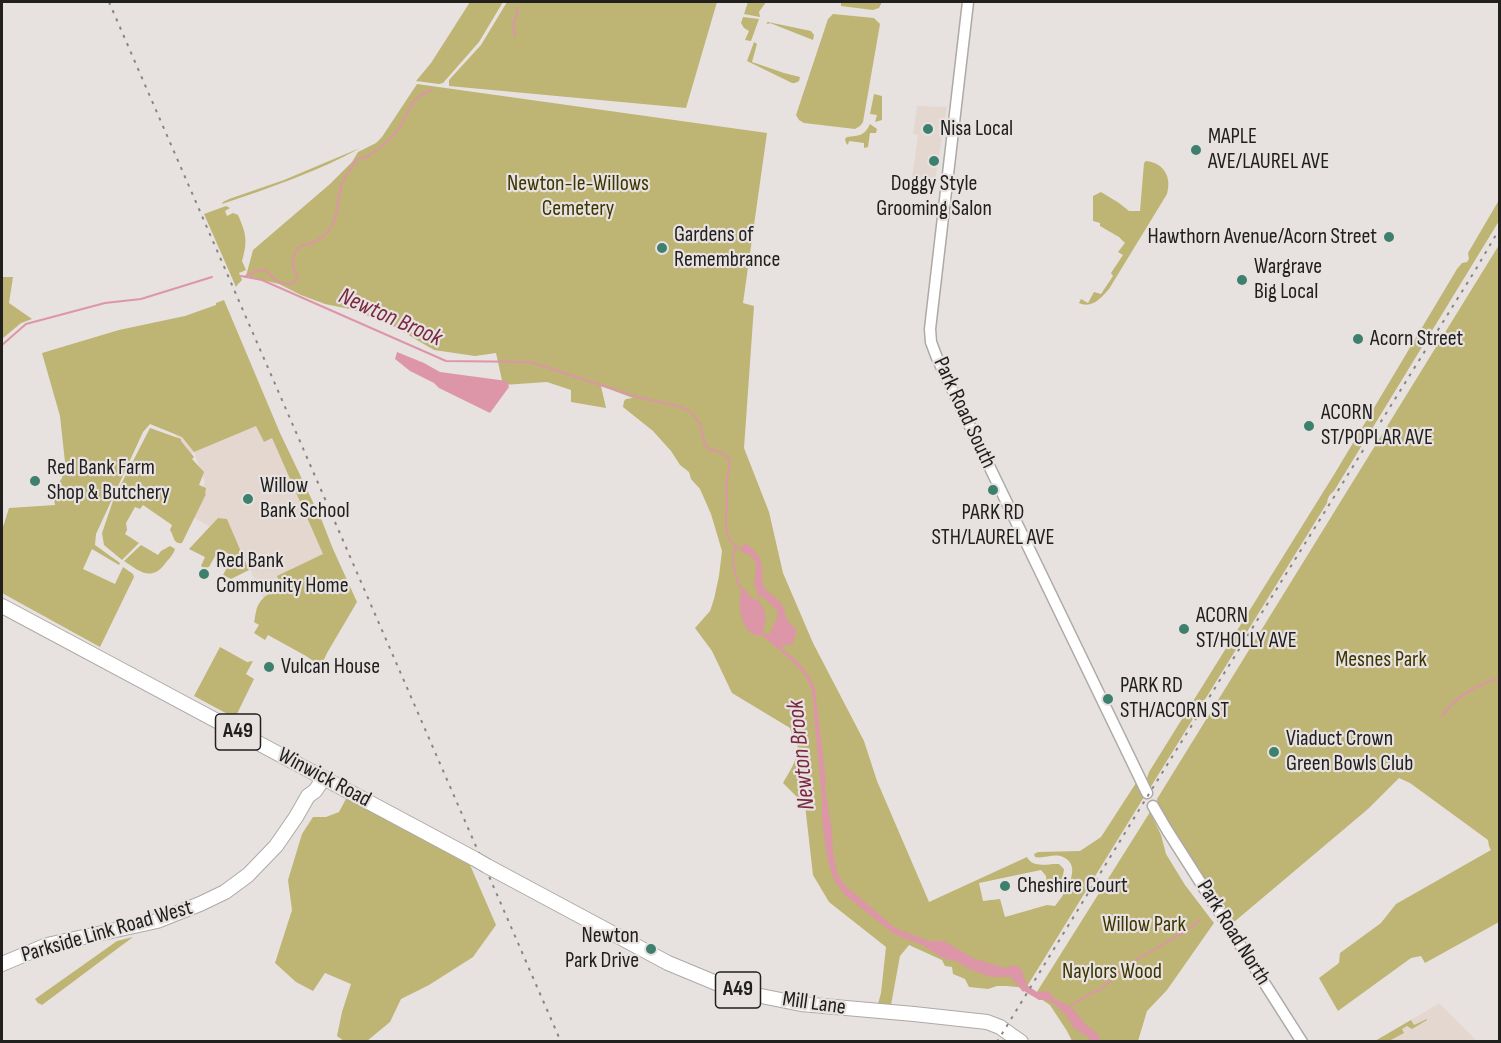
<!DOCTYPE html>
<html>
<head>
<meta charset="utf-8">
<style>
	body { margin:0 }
	#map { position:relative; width:1501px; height:1043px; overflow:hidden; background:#e7e2e0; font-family:"Sofia Sans Condensed",sans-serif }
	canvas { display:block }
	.frame { position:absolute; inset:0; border:3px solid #21201f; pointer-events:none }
</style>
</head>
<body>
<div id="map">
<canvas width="1501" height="1043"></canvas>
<div class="frame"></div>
</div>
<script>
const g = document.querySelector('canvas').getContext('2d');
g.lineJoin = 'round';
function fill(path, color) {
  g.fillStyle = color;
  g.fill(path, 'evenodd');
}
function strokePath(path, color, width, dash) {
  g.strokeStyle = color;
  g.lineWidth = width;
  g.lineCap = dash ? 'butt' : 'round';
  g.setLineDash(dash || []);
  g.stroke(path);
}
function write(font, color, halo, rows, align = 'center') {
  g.font = font + ' "Sofia Sans Condensed",sans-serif';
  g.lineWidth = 4.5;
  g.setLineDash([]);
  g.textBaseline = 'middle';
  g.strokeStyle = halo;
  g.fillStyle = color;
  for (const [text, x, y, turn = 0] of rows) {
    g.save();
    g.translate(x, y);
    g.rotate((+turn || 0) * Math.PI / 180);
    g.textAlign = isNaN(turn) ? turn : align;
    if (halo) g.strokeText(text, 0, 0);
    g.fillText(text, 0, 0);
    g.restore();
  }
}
const built = new Path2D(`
	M917,106L947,107L934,188L911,186L918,135L913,134Z
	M136,341L266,425L348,610L273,620L227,519L218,518L210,527L191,516L205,482L194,452L185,457Z
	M1438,1004H1440L1475,1039L1473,1042L1375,1041Z`);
const green = new Path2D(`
	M470,2H503L479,42L443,83L439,84L416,81L431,63Z
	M507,2H717L686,108L449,86V80L481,45Z
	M748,2H766L759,12L760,17L744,14Z
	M841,2H882L879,8L873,10L841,6Z
	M833,14L874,18L880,24L863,122L860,126L855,129L804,123L799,120L796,115L828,19Z
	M743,17L759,19L751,41L745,40L749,31L744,28L741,23Z
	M768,22L811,31L814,35L813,40L770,23L768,24L766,23Z
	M754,42L757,44L752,62L784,73L800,77L799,81L795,83H792L747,61Z
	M417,84L767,133L743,303L754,306L744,448L769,512L783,573L813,643L864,741L877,781L929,902L1027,857C1033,869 1048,863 1059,864L1064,869C1063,879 1060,884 1051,890L1047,889L1046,876L1041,870L979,883L983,901L1000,899L1005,917L1047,905L1055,906C1064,895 1084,866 1063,857C1054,853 1044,859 1035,857L1034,854L1038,852L1080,851L1101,837L1136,783L1144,797L1026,988L1007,986H997L988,989L969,987L965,979L953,974L952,967L945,966L942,960L909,945L900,956L891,1005L878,1004L881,993L886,947L829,902L813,875L805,805L783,783C791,769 802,754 796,738L795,745L790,728L732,693L712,651L695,628L710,611L714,599L719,576L722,551L711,514L700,489L691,479L689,472L680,465L671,451L653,431L623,407L624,401L626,399L633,398L601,386L606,408L571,402V390L547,382L503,385L496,353L475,356L434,350L395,327L354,310L325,304L301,295L279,284L246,276L253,250L330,184L352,162L358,152L376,143L382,137Z
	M874,94L882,96V120L875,122L877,115L870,114Z
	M870,124L877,129L876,133H870L868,147L864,148V143L849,141L848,145L846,143L845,139L847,137C859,135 864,137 870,124Z
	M360,148C317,172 269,188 222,204L223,202L229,199L284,180Z
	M1146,161C1164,163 1172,177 1167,194L1109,289C1101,298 1092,309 1079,303L1081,299L1088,303L1094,292L1101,294L1113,276L1111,273L1123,255L1118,252L1125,243L1119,237L1100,226V223L1093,221V196L1101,192L1119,203L1129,211H1140L1144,163Z
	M1499,200V221L1334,491C1329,495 1328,497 1327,503L1150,788L1147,778L1149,772L1335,473L1457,269L1462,263L1467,262L1469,259L1468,253Z
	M226,206L230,208L225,211L227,216L233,213L238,215C246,233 248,241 242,261L246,270L239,273L242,280L238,284L236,287L204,214Z
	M1499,245L1500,648L1498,650L1500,651L1499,922L1425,963L1421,956L1411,958L1338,1011L1319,978L1339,963L1340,953L1381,923L1396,904L1491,850L1489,846L1488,840L1410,783L1399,778L1368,809L1234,922L1158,809L1157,799Z
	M2,277H13L9,303L32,319L21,323L2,339Z
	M224,300L280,433L322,521L333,549L357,602L327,653L321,666L306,656L268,635L265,640L254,633L259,625L254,622C255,619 255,615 256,612C259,597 270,593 282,588L277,576L323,554L272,438L264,442L256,426L194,452L182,437L150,424L143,432L96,534L95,545L120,563L119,565L92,549L83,569L115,584L123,567L133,574L134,577L100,647L2,593V530L9,508L55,505L53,492L62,478L65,462L60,416L42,353L119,330L185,316L216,305V303Z
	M150,428L181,439V441L194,457L192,459L204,472L199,485L206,488L205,494H206L182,543C173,545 174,535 170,530L172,525L143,505L140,509L135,507L126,523L127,530L125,534L139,543L122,560L104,545L102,533L114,498Z
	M218,518L227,519L249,570L231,579L223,575L233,556L219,549L209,567L204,568L201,566L205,557L189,549Z
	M141,545L158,555L161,551L170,546L175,549C173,556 168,559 164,565C150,582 138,570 124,561Z
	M220,647L247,662L253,661L246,674L254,679L235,718L194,696Z
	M347,797L470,865L496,925L473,957L429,985L401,999L390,1022L367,1041H344L337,1036L342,1012L351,984L325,973L313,991L296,982L275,963L292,910L288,880L302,834L313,817H326L339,812Z
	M1150,812L1161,835L1166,854L1185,885L1214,923L1167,990L1147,1011L1138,1041H1072L1067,1031L1050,1005L1035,995Z
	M133,937L42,1005L38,1003L35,999L117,941Z
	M1427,1019V1020L1412,1029L1407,1026L1402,1029L1404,1033L1389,1041H1384L1383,1040L1380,1041H1375L1411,1020L1414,1025Z`);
const water = new Path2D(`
	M397,352L424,363L440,372L507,381L509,387L490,413L439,388L434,383L410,371L395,359Z
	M745,543C764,556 762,566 763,587L780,602L784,609L787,620L797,630L793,643L791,645H782L783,649C796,659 810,673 815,689L826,783L825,790L832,831L833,852L838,876L847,887L895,928L929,941H944L975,959L1006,968L1013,965L1021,968L1027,985L1037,992L1049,991L1055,1000L1061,1001L1075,1011L1085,1024L1098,1034L1100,1041H1091L1088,1037L1074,1028L1066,1015L1054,1004L1047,1000H1039L1024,991L1023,992L1011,977H990L967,968L963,965L958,962L943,958L922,945L894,934L845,895L834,880L827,858L822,820V800L814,717C814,705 813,689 807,679C801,667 772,643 761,635C742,639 735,601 743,589L746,590C749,598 754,598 760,603C768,611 765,623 763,633L769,635L776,620L778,612C772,603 763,599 757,591C750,582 761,567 753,558C751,555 744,553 740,551Z`);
const stream = new Path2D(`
	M515,36L513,24L517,14V8
	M345,177C349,172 352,165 356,161C359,157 364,158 368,156C379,149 389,141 397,131C409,115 410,95 432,90
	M241,276L262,280L446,361L531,362L637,397L674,405L688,410L693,414L700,424L705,445L709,449L722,453L729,458C731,467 728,472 727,481C725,487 727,494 727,500C726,519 721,543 743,550
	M246,276L256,271L265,270C270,274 274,279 279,282C286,285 297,286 297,275C297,273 294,269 293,267C292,261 294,253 297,249C301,244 308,245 314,242C321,239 327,233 331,227C341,211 335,193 345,178
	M2,345L26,324L105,303L141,299L212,277
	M735,548C730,564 736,577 742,592
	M756,603L758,600L759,591
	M1442,716C1455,697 1477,684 1500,678
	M1068,1008L1089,994L1099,990L1136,960L1183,933L1200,920`);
const minor = new Path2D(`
	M968,2L930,329L931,342L937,358L1147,793
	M1153,806L1167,830L1302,1042`);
const major = new Path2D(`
	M2,606L475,859
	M487,866L668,963L721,985L756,995L801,1004L914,1014L987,1022L1000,1027L1021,1042
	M2,964L47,945L157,921L200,904L225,892L248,875L276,846L296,817L308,796L315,791L324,778`);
const rail = new Path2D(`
	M109,2L561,1042
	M997,1042L1139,810L1476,269L1500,228`);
const majorBridge = new Path2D(`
	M475,859L487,866`);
const markers = [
	[928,129,6,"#3f7f6e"],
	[1196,150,6,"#3f7f6e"],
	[934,161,6,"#3f7f6e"],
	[1389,237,6,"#3f7f6e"],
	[662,248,6,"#3f7f6e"],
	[1242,280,6,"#3f7f6e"],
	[1358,339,6,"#3f7f6e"],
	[1309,426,6,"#3f7f6e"],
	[35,481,6,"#3f7f6e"],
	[993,490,6,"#3f7f6e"],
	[248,499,6,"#3f7f6e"],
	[204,574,6,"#3f7f6e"],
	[1184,629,6,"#3f7f6e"],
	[269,667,6,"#3f7f6e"],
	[1108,699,6,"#3f7f6e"],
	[1274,752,6,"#3f7f6e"],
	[1005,886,6,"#3f7f6e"],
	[651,949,6,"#3f7f6e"]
];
const shields = [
	[238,732,45],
	[738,990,45]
];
const shieldNames = [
	["A49",238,732],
	["A49",738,990]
];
const poiNames = [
	["Nisa Local",940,129],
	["MAPLE",1208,137],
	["AVE/LAUREL AVE",1208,162],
	["Doggy Style",934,184,"center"],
	["Grooming Salon",934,209,"center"],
	["Gardens of",674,235],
	["Remembrance",674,260],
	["Hawthorn Avenue/Acorn Street",1377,237,"right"],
	["Wargrave",1254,267],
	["Big Local",1254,292],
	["Acorn Street",1370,339],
	["ACORN",1321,413],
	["ST/POPLAR AVE",1321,438],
	["Red Bank Farm",47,468],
	["Shop & Butchery",47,493],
	["Willow",260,486],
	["Bank School",260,511],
	["PARK RD",993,513,"center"],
	["STH/LAUREL AVE",993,538,"center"],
	["Red Bank",216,561],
	["Community Home",216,586],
	["ACORN",1196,616],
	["ST/HOLLY AVE",1196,641],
	["Vulcan House",281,667],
	["PARK RD",1120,686],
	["STH/ACORN ST",1120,711],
	["Viaduct Crown",1286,739],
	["Green Bowls Club",1286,764],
	["Cheshire Court",1017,886],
	["Newton",639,936,"right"],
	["Park Drive",639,961,"right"]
];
const parkNames = [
	["Newton-le-Willows",578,184],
	["Cemetery",578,209],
	["Mesnes Park",1381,660],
	["Willow Park",1144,925],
	["Naylors Wood",1112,972]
];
const streetNames = [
	["Park Road South",964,413,65],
	["Winwick Road",324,778,28],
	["Parkside Link Road West",107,932,-16],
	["Park Road North",1233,933,58],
	["Mill Lane",814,1004,8]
];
const waterNames = [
	["Newton Brook",390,318,24],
	["Newton Brook",802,755,-96]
];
fill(built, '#e3d7d0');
fill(green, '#beb473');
fill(water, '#dd96a7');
strokePath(stream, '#dd96a7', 2);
strokePath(minor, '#ada9a6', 13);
strokePath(major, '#ada9a6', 16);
strokePath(minor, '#fff', 10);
strokePath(major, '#fff', 14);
strokePath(rail, '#888583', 2, [3, 6]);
strokePath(majorBridge, '#ada9a6', 16, []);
strokePath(majorBridge, '#fff', 14);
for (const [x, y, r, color] of markers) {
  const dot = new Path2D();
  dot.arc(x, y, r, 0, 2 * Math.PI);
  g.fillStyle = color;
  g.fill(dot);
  strokePath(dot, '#e7e2e0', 2);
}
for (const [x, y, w] of shields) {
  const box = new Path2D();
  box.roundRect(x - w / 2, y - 18, w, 36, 4.5);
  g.fillStyle = '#e7e2e0';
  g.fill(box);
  strokePath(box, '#21201f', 1.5);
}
write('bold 21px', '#21201f', null, shieldNames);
write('22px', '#21201f', '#e7e2e0', poiNames, 'left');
write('22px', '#3d3500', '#e7e2e0', parkNames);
write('22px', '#21201f', '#e7e2e0', streetNames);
write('italic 24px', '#7a2842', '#e7e2e0', waterNames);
</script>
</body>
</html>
